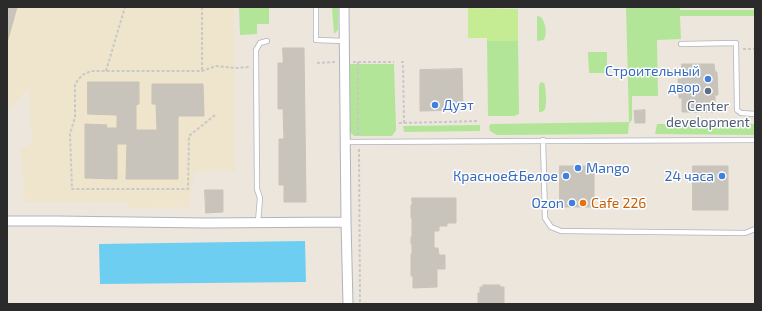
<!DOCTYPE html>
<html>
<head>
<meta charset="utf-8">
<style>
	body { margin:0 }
	#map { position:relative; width:762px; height:311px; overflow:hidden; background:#ede6dd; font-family:"Exo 2",sans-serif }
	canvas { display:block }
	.frame { position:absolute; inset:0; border:8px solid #2b2b2b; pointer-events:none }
</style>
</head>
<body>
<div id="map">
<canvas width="762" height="311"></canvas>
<div class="frame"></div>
</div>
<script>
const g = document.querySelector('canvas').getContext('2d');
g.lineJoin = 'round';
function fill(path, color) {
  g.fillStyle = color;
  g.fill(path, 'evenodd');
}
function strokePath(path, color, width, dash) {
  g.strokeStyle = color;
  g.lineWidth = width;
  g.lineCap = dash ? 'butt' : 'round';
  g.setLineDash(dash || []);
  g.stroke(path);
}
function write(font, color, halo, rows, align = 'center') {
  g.font = font + ' "Exo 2",sans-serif';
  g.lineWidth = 3;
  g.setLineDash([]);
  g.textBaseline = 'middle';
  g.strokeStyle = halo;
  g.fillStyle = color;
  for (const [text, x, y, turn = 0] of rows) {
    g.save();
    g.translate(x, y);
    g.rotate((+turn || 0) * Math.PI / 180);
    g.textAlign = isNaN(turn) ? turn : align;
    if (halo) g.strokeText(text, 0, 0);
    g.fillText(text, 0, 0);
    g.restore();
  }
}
const education = new Path2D(`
	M7,7H234L235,171L194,172L189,207L128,208V202H25L21,149L32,143L29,87L7,112Z`);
const green = new Path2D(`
	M239,7H269V24H257V34L240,35Z
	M332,7H338V30L334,34Z
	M626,7H680V10H755V16H680L681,39L657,40L658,96H632V120L629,123L628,134L497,135L490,131L489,126L491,124L629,122Z
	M537,16L541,17C546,24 547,32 544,40L537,41Z
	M487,41H518L519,114L514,116H488Z
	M607,52V73H589L588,52Z
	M350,64H394L396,130L392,136H354L350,132Z
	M541,82L544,83C546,87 547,105 545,109C543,112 542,112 539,112V85Z
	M657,124H755V135L655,134Z
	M480,125V131L404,132L403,126Z`);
const pitch = new Path2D(`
	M468,8L518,9V41H487V38H468Z`);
const water = new Path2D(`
	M305,241L306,282L100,284L99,244Z`);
const building = new Path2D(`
	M7,7H17L7,43Z
	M283,48H304L306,202H284V185H279V139H284L283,109H278V63H283Z
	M682,64H714L715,72H717L718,95H715V112H682V98H679V96L678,79H682Z
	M462,69L463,110L420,111V70Z
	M88,82H139V104L136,105V130H157L156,104H152V84H203L204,116H178V179H126L127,144H117V179L85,178V124L107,125L106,128H117V115L88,114Z
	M645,110V123H635L634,111Z
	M560,166H594V207H560Z
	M693,166H728V210H693Z
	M205,190H223V212L206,213Z
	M412,198H456V223H447V226H439V231H434V248H438L439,255H445V269H437V287L413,288V276H411V254H412V244H411V237H412V218H411V205H412Z
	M483,285H500V287H504V304H478V293H480V287H483Z`);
const path = new Path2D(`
	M202,7V71
	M743,49H755
	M353,62H394
	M358,62V135
	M401,62H403L404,123
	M317,63L335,62
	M106,71L125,7
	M215,115L189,136L188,189H72L70,134L75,117V84L82,75L91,71H202L216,66L235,68L249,67
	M399,123L479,121
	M359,149L360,304`);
const lane = new Path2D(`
	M316,7V40L344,41
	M681,44L736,43L737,110L741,113L755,114
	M543,140L545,218L551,227L561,231L745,233L755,229
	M345,142L755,140
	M258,222L260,198L257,189L256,50L260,43L267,41`);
const street = new Path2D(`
	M344,7L346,222L348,304
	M7,221H57L206,223L346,222`);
const markers = [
	[708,79,4,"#3f7fe0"],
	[708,91,4,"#5c6f8a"],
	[435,105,4,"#3f7fe0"],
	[578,168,4,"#3f7fe0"],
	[566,176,4,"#3f7fe0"],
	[722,176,4,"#3f7fe0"],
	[572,203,4,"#3f7fe0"],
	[583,203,4,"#e8710a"]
];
const shopNames = [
	["Строительный",700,71],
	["двор",700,87],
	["Дуэт",443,105,"left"],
	["Mango",586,168,"left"],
	["Красное&Белое",558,176],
	["24 часа",714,176],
	["Ozon",564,203]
];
const serviceNames = [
	["Center",708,106],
	["development",708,122]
];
const foodNames = [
	["Cafe 226",591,203]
];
fill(education, '#efe4cc');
fill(green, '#b2e598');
fill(pitch, '#c6ec93');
fill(water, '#6dcef2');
fill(building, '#c9c4bb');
strokePath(building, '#c9c2b6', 1);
strokePath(lane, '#b1b3bf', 6);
strokePath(street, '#b1b3bf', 11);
strokePath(path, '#c8c8c8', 2, [3, 2]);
strokePath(lane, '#fff', 4.5);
strokePath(street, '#fff', 9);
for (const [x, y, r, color] of markers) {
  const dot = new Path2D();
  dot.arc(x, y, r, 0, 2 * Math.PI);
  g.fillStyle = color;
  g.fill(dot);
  strokePath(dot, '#fff', 1.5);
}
write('14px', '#366cbe', '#fff', shopNames, 'right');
write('14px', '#4e5e75', '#fff', serviceNames);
write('14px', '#c56008', '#fff', foodNames, 'left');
</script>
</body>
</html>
